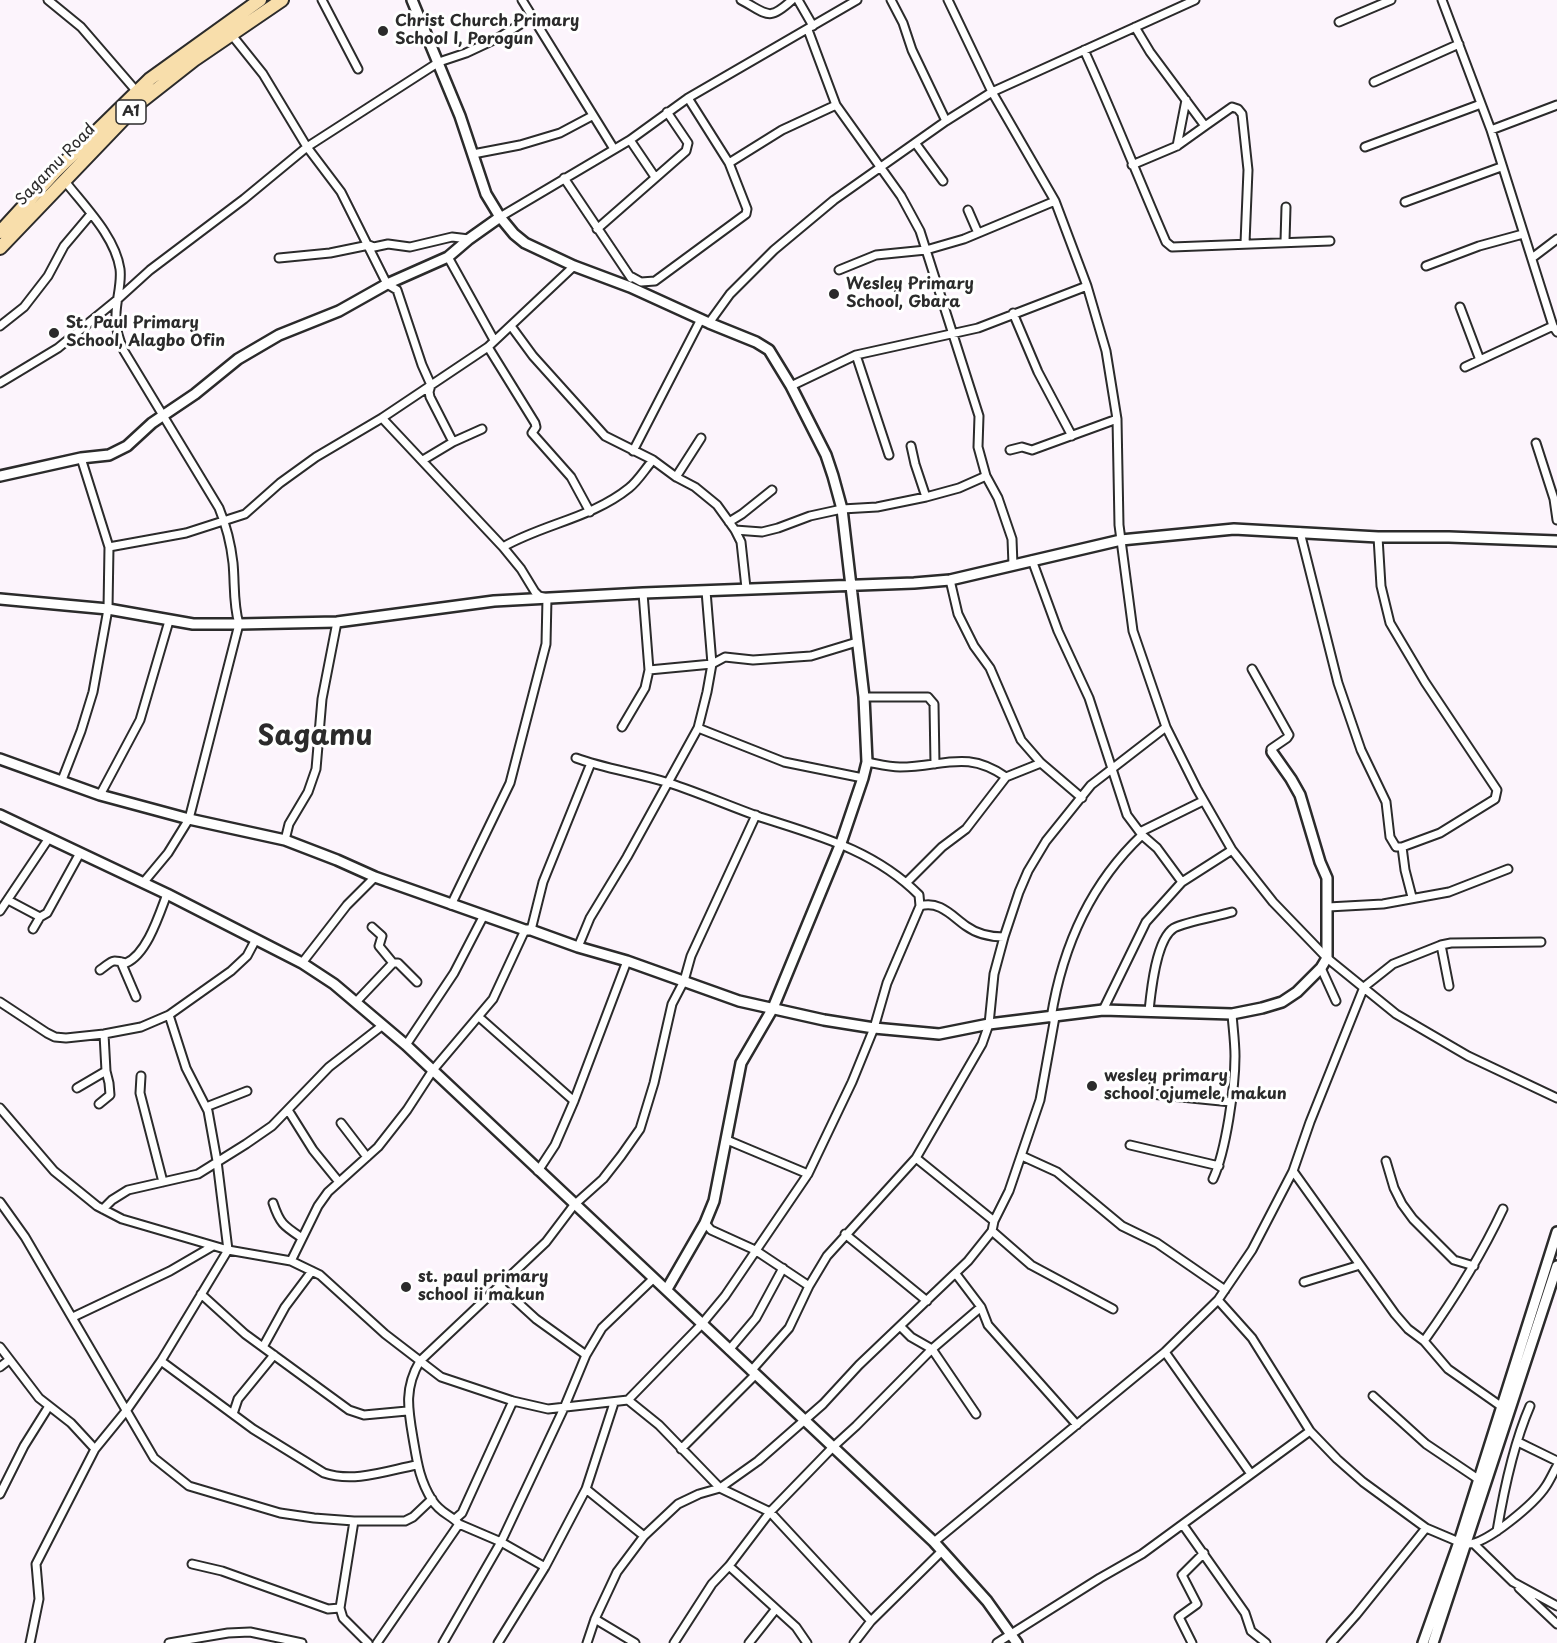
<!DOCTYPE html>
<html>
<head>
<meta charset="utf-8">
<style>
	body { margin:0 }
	canvas { display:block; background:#fcf4fc }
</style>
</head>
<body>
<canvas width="1557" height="1643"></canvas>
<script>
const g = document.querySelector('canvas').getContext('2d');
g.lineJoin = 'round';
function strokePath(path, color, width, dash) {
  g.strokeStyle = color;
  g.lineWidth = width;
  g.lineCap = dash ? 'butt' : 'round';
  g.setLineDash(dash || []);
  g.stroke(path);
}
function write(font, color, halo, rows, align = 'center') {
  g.font = font + ' "Playpen Sans",sans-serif';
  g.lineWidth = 6;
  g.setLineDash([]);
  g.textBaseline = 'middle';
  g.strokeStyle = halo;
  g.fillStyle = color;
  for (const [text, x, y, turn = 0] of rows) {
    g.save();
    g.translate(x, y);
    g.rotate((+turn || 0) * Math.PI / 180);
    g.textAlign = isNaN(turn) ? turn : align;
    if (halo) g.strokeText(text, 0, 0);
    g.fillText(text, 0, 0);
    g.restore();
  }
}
const street = new Path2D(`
	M48,0L81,27L138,93
	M322,0L358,69
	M522,0L614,149
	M741,0C768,14 768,22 792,0
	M798,0L813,26
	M891,0L903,23L912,50L946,121
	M948,0L992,92L1055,201L1087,286L1106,351L1117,419L1119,525L1133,631L1166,727L1197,789L1232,850L1273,902L1327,958L1396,1014L1468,1056L1557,1098
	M1442,0L1491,130L1553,326L1557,332
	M1339,22L1391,0
	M1135,27L1150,52L1205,126L1232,107L1238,109L1242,114L1248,170L1245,243
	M808,30L836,105L901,196L920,231L979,416L978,447L986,476L998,498L1012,539L1013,565
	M231,34L263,74L307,147L341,192L387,284L397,290L422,365L431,385L429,392L430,397L453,442
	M1084,50C1113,113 1138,178 1166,242L1172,247L1330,241
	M1374,82L1459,44
	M1491,130L1557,105
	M630,140L655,177
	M916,144L943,181
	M1177,146L1186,100
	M1365,147L1481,104
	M473,154L520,145L560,133L592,116
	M729,163L782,130L836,105
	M1132,165L1177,146L1205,126
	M564,178L631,278
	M64,180C84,206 115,236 120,269C122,284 116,300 116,315C115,328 119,340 124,351L219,508C226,525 231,545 233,563C235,584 233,604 239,624L189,819L168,853L143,883
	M1405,202L1501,167
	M968,210L978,233
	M500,217L630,140L688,98L857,0
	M597,229L686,151L688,143L667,112
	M1285,241L1286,207
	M448,257L494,340
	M279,258L330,253L369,245L374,247L388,244L410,247L452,237L469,239
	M1532,258L1557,239
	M1426,266L1479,246L1523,234
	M839,270L876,255L926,250L964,239L1055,201
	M632,277L641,282L655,281L746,214L747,209L729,163L688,98
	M1460,307L1480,360
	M1013,313L1038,372L1072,436
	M709,323L730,294L774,250L834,200L946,121L992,92L1195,0
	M0,326L24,307L48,276L64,246L91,214
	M511,326L533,356L605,436L653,460L676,477L695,487L717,505L735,530L741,542L746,588
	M488,347L535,423L536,427L532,433L571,477L590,512
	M856,355L889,455
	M1465,367L1553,326
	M0,383L58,348L118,299L150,270L244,199L307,147L439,62L466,53L498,38L532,17
	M791,386L856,355L978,328L1087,286
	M382,418L503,547L521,569L535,592L539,596L547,598L546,644L510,783L451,905
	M1536,443L1554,499L1557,520
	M911,446L915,464L926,497
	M1010,450L1022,447L1032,450L1117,419
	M633,451L701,319
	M423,460L453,442L482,429
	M676,477L701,438
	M729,522L742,514L772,490
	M735,530L762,532L778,528L810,516L842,509L877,507L926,497L959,488L986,476
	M1300,532L1338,683L1361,750L1386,802L1390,837L1396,847H1402L1440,833L1495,799L1497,790L1425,682L1390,623L1381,586L1378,537
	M109,547L186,533L245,514L280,483L316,457L382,418L488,347L574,266
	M503,547C543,524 592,518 629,488C638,481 645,469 653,460
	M1032,560L1058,631L1089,698L1127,815L1142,835L1157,848L1182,882
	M950,580L958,614L974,646L990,668L1021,740L1041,763L1082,798
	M1252,669L1289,735L1287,738L1271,749L1272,752
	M649,670L712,664L725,657L753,660L811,656L857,642
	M864,697H928L934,704L935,764
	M622,727L645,688L649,670L643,593
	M698,728L784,762L863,778
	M576,758C606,769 638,773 669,783C700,793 729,806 760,817C819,836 874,850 919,895L920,906L887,983L874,1028L852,1082L808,1174L725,1296L701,1325L628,1400
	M867,762C878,764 889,767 900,767C943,767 966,749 1006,777
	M62,780L81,731L93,692L108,609L109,547L81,458
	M100,795L140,720L169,621
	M1140,832L1203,801
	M285,840L289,824L308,792L316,769L322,699L337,622
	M1402,847L1405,870L1412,897
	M906,883L942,847L966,829L1006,777L1041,763
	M8,900L40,917L33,929
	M920,906C939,900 952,916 966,926C977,934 990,937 1004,937
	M1328,907L1383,904L1449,892L1508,869
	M0,911L49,838
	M40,917L47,913L80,853
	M531,930L543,882L591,763
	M1441,945L1449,986
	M578,947L590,918L627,857L698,728L707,692L712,664L706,591
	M121,962L136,997
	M302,963L347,905L375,877
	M393,963H398L417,982
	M1321,968L1336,1001
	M100,970C113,961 110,959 126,963C147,954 159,915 167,894
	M0,1002L47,1033L55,1037L66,1038L104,1034L141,1027L169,1015L231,971L247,956L256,939
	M356,1002L393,963L379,946L382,936L372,927
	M1103,1010L1146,922L1182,882L1232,850
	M1149,1011C1151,991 1156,939 1174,928C1185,922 1219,916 1232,912
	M479,1017L574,1101
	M1051,1018C1062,949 1090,884 1142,835
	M406,1045L454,973L483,917
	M141,1076L140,1093L163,1182
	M77,1088L106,1071L104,1034
	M1151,1094L1231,1102
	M99,1104L110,1095L109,1083L106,1071
	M206,1107L247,1091
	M0,1108L54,1171L97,1206L122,1219L228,1250L291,1261L320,1275L385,1334L441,1377L513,1401L548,1409L628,1400L659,1425L720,1488L770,1512L871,1621
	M288,1110L313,1150L339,1182
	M341,1123L367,1157
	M727,1140L808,1174
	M1130,1145L1219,1166
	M1022,1156L1057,1172L1122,1226L1157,1243L1225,1290
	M916,1158L994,1221
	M1386,1161L1394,1188L1402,1204L1413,1219L1454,1260L1474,1266
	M538,1171L555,1145L574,1101L627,961
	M1293,1171L1395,1314L1408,1329L1424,1341L1448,1369L1502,1407
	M1213,1179C1226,1151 1235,1087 1235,1056C1235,1042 1233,1028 1232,1014
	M0,1202L25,1237L154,1458L189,1486L280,1513L314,1518L354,1521H405L413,1517L432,1499
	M273,1203C280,1224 284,1226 302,1238
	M103,1209L112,1200L128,1190L198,1174L246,1144L272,1126L329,1067L383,1025
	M705,1223L711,1230L755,1250L809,1286
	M992,1231L1031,1265L1113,1309
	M845,1234L927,1301
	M291,1261L318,1206L328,1192L378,1147L407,1110L433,1070L493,999L525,930
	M956,1274L981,1307L988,1325L1077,1425
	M1304,1282L1360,1265
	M500,1286L536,1319L586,1355
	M201,1294L245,1334L349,1410L364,1415L407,1411
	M1218,1300L1252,1338L1310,1431L1337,1459L1363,1482L1426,1528L1459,1542
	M73,1317L170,1271L213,1246
	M901,1327L911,1337L932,1349L976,1414
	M1424,1341C1454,1299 1481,1256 1503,1209
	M0,1347L39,1398L71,1423L95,1449
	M263,1347L285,1307L312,1271
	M729,1350L756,1318L783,1268
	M1165,1352L1251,1474
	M161,1361L253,1429L324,1473C354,1483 386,1471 416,1465
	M0,1367L9,1360
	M751,1371L789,1328L809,1286L827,1256L916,1158L982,1044L989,1024L994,974L1004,937L1019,892L1028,871L1046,841L1091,785L1166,727
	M1373,1396L1426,1444L1478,1479
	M233,1414L238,1399L274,1355
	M1518,1442L1557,1461
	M681,1449L755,1375
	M586,1489L644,1536
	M0,1494L24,1446L49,1406
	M455,1519L462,1513L513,1401
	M1183,1525L1245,1613L1251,1631L1266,1643
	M1497,1531C1504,1489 1513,1445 1530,1406
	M934,1542L1165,1352L1218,1300L1252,1250L1293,1171L1310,1122L1364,987L1393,964L1441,945L1451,943L1541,942
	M1467,1544C1486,1545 1535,1503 1546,1486C1550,1480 1553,1473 1557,1466
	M1474,1544L1513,1582L1557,1606
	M192,1564L222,1571L328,1609L340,1608L343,1618L368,1643
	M729,1566L796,1627L807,1643
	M545,1567L501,1542L459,1524C450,1514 441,1514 432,1500C419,1479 417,1461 413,1438C408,1409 404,1388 420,1361L546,1242L574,1205L603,1179L621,1156L640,1129L654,1083L672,1004L684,981L691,956L756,815
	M1519,1588L1557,1624
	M340,1608L354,1521
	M595,1619L635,1643
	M30,1643L39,1599L36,1564L95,1449L126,1411L161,1361L228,1250L217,1161L208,1111L186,1068L169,1015
	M169,1643L228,1633L250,1632L302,1643
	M377,1643L459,1524
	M443,1643L501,1542L564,1408L586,1355L602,1328L654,1278
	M498,1643L545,1567L586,1489L614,1403
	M587,1643L595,1619L617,1572L644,1536L678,1504L699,1494L720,1488L758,1461L823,1404L859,1365L968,1261L992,1231L994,1221L1009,1191L1040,1100L1055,1017
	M674,1643L712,1584L729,1566L770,1512L833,1447L856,1426L932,1349L981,1307
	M749,1643L775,1610
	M854,1643L871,1621L942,1551
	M997,1643L1100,1578L1142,1554L1310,1431
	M1192,1643L1179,1617L1197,1604L1182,1575L1204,1553
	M1331,1643L1356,1615L1426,1528`);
const secondary = new Path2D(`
	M412,0L460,116L486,194L500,217L514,234L525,243L574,266L630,287L709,323L756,342L769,350L791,386L826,455L833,476L842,509L864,697L867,762L863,778L841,843L773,1008L741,1063L714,1201L705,1223L667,1289
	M0,476L81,458L109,455L127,446L152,423L195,394L238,359L279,335L339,311L387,284L448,257L469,239L500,217
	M0,599L108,609L193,624H239L337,622L494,601L643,593L914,583L950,580L1121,540L1234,529L1378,537H1449L1557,541
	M0,759L100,795L189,819L285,840L337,860L375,877L525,930H531L578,947L627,961L739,1001L824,1020L874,1028L939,1034L989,1024L1103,1010L1232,1014L1262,1008L1282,1002L1297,992L1321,968L1327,958V878L1320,862L1300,795L1291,779L1272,752
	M0,815L167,894L302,963L334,984L406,1045L934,1542L987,1601L1017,1643
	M1423,1643L1459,1542L1557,1232
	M1433,1643L1557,1266`);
const highway = new Path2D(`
	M0,232L56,171L150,79L260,0
	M0,248L138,104L194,60L282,0`);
const markers = [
	[383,31,6,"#2b2b2b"],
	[834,294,6,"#2b2b2b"],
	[54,333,6,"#2b2b2b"],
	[1092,1086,6,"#2b2b2b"],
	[406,1287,6,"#2b2b2b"]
];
const shields = [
	[131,112,30]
];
const shieldNames = [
	["A1",131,112]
];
const poiNames = [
	["Christ Church Primary",395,22],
	["School I, Porogun",395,40],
	["Wesley Primary",846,285],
	["School, Gbara",846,303],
	["St. Paul Primary",66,324],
	["School, Alagbo Ofin",66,342],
	["wesley primary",1104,1077],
	["school ojumele, makun",1104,1095],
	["st. paul primary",418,1278],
	["school ii makun",418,1296]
];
const streetNames = [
	["Sagamu Road",56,165,-46]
];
const townNames = [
	["Sagamu",315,737]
];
strokePath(street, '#2b2b2b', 11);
strokePath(secondary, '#2b2b2b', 14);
strokePath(highway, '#2b2b2b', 16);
strokePath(street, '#fff', 7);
strokePath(secondary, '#fff', 9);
strokePath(highway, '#f8deab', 12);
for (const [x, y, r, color] of markers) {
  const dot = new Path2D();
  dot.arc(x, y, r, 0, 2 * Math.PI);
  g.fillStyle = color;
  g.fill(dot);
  strokePath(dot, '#fff', 2);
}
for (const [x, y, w] of shields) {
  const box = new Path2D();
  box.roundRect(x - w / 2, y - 12, w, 24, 4.5);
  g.fillStyle = '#fff';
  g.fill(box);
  strokePath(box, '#2b2b2b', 1.5);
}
write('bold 15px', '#2b2b2b', null, shieldNames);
write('bold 16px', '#2b2b2b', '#fff', poiNames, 'left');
write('16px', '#2b2b2b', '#fff', streetNames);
write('bold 28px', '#2b2b2b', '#fff', townNames);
</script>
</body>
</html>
